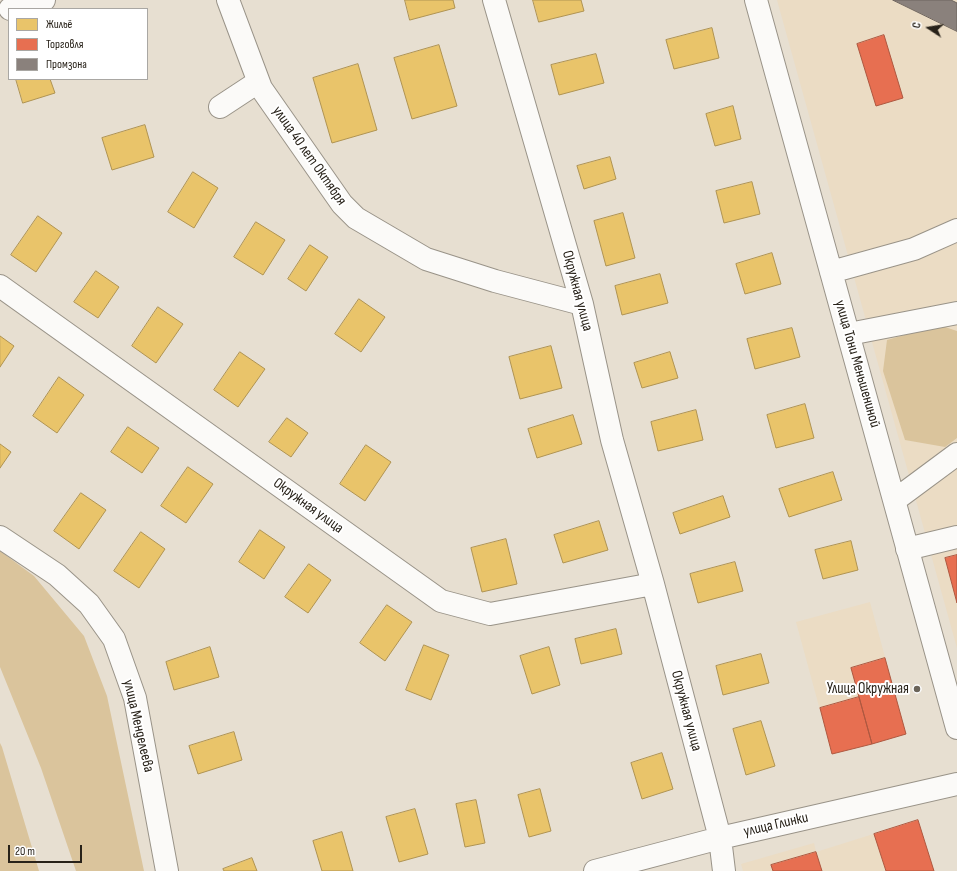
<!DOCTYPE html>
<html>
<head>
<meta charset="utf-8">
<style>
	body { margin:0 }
	#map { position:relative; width:957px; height:871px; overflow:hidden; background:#e7dfd1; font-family:"Sofia Sans Condensed",sans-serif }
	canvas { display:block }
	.legend { position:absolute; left:8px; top:8px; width:140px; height:72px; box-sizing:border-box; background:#fff; border:1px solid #a9a7a3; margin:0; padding:5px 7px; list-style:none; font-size:12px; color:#282219 }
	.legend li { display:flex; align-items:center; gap:8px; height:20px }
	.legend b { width:20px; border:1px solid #a9a7a3 }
	.north { position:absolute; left:909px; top:8px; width:40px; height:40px; -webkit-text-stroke:3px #fff; paint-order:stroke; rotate:282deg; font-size:11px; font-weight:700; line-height:16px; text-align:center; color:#282219 }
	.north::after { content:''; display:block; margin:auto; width:14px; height:18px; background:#282219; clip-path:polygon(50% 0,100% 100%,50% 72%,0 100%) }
	.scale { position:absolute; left:8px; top:845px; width:74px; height:18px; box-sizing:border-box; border:2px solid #282219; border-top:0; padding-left:5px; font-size:12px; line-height:14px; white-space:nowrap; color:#282219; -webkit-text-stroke:3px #fff; paint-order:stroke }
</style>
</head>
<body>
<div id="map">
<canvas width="957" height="871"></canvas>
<ul class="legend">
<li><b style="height:11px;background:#e9c46a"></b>Жильё</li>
<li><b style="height:11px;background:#e76f51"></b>Торговля</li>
<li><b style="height:11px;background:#8a817c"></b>Промзона</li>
</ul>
<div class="north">С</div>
<div class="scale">20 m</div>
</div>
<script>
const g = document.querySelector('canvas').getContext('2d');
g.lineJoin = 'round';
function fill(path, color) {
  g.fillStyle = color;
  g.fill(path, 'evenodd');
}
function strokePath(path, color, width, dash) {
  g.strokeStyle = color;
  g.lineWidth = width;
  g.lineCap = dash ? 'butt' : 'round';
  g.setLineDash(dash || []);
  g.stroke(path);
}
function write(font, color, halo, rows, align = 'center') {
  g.font = font + ' "Sofia Sans Condensed",sans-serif';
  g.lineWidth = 4;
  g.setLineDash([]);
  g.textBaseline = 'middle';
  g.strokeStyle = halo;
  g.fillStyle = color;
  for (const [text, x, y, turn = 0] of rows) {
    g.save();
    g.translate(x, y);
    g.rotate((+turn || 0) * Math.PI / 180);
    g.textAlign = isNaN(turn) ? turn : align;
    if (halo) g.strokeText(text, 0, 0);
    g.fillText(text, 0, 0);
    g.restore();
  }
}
const built = new Path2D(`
	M777,0H957V648Z
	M870,602L906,734L832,754L796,622Z
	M918,820L934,871H743L741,864L814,843L816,852Z`);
const green = new Path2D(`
	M939,325L957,331V438L945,447L905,440L883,371L887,340Z
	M0,551L34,576L84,636L107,696L144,871H76L41,768L0,667Z
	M0,743L2,747L39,871H0Z`);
const homes = new Path2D(`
	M405,0H453L455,8L410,20Z
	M533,0H581L584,11L539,22Z
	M712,28L719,58L674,69L666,40Z
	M439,45L457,106L412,119L394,58Z
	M596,54L604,83L559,95L551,65Z
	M358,64L377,130L332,143L313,78Z
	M16,79H50L55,93L23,103Z
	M733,106L741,139L715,146L706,114Z
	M145,125L154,157L112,170L102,138Z
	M610,157L616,179L584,189L577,166Z
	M193,172L218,188L194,228L168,212Z
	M752,182L760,214L724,223L716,191Z
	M623,213L635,258L606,266L594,221Z
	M38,216L62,233L36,272L11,255Z
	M256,222L285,240L263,275L234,257Z
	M310,245L328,257L306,291L288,279Z
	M772,253L781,284L745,294L736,264Z
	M96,271L119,287L98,318L74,302Z
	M660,274L668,303L622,315L615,286Z
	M359,299L385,317L361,352L335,334Z
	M158,307L183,324L156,363L132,346Z
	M792,328L800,357L755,369L747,339Z
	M0,336L14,346L0,367Z
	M551,346L562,388L520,399L509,357Z
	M240,352L265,369L238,407L214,390Z
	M670,352L678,378L642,388L634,363Z
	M59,377L84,395L57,433L33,416Z
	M805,404L814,438L776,448L767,415Z
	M696,410L703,440L658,451L651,422Z
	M573,415L582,444L537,458L528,429Z
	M287,418L308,433L291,457L269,442Z
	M128,427L159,448L142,473L111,452Z
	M0,444L11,452L0,468Z
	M366,445L391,462L365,501L340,484Z
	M188,467L213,484L186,523L161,506Z
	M833,472L842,500L789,517L779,489Z
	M81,493L106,510L79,549L54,531Z
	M723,496L730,517L680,534L673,513Z
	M599,521L608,550L563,563L554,535Z
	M260,530L285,547L264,579L239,562Z
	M141,532L165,549L139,588L114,571Z
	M506,539L517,584L482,592L471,548Z
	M851,541L858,570L823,579L815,550Z
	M735,562L743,591L698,603L690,574Z
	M309,564L331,580L308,613L285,597Z
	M387,605L412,622L385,661L360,643Z
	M616,629L622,654L581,664L575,639Z
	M424,645L449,655L431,700L406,690Z
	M210,647L219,677L174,690L166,662Z
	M549,647L560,685L532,694L520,656Z
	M761,654L769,683L723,695L716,666Z
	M761,721L775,766L746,775L733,729Z
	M234,732L242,760L198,774L189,746Z
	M662,753L673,789L642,799L631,763Z
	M540,789L551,831L529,837L518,795Z
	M476,800L485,843L465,847L456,804Z
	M415,809L428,854L399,862L386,817Z
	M342,832L353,871H322L313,841Z
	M252,858L257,871H224L223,869Z`);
const shops = new Path2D(`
	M884,35L903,98L876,106L857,44Z
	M957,555V603L945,558Z
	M885,658L906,734L872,744L851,668Z
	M859,697L872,744L832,754L820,708Z
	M918,820L934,871H886L874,834Z
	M816,852L822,871H773L771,865Z`);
const industry = new Path2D(`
	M893,0H951L957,3V31Z`);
const minor = new Path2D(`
	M228,0L261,88L342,204L356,218L426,259L495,281L582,304
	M756,0L957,728
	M10,9L44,0
	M220,107L258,82
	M831,272L914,249L957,230
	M0,286L441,601L490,614L653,584L612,440L582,304L494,0
	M849,334L957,313
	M895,500L957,454
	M0,537L57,575L89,604L114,639L135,698L167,871
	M907,549L957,537
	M653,584L720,838L724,871
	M595,871L720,838L957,784`);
const markers = [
	[917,689,4,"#6b6459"]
];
const streetNames = [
	["улица 40 лет Октября",309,156,55],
	["Окружная улица",577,291,75],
	["улица Тони Меньшениной",857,364,74],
	["Окружная улица",308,506,36],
	["Окружная улица",686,711,75],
	["улица Менделеева",138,726,77],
	["улица Глинки",776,825,-13]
];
const poiNames = [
	["Улица Окружная",909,689]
];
fill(built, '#ebdcc4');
fill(green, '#dac49c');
fill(homes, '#e9c46a');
strokePath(homes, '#af9352', 1);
fill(shops, '#e76f51');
strokePath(shops, '#ae5840', 1);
fill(industry, '#8a817c');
strokePath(industry, '#6d645e', 1);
strokePath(minor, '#999388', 24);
strokePath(minor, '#fbfaf8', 22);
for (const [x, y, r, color] of markers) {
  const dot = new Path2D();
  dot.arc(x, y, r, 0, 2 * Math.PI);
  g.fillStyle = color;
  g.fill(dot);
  strokePath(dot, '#fff', 1.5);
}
write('15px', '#282219', '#fff', streetNames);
write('15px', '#282219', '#fff', poiNames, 'right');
</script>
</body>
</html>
